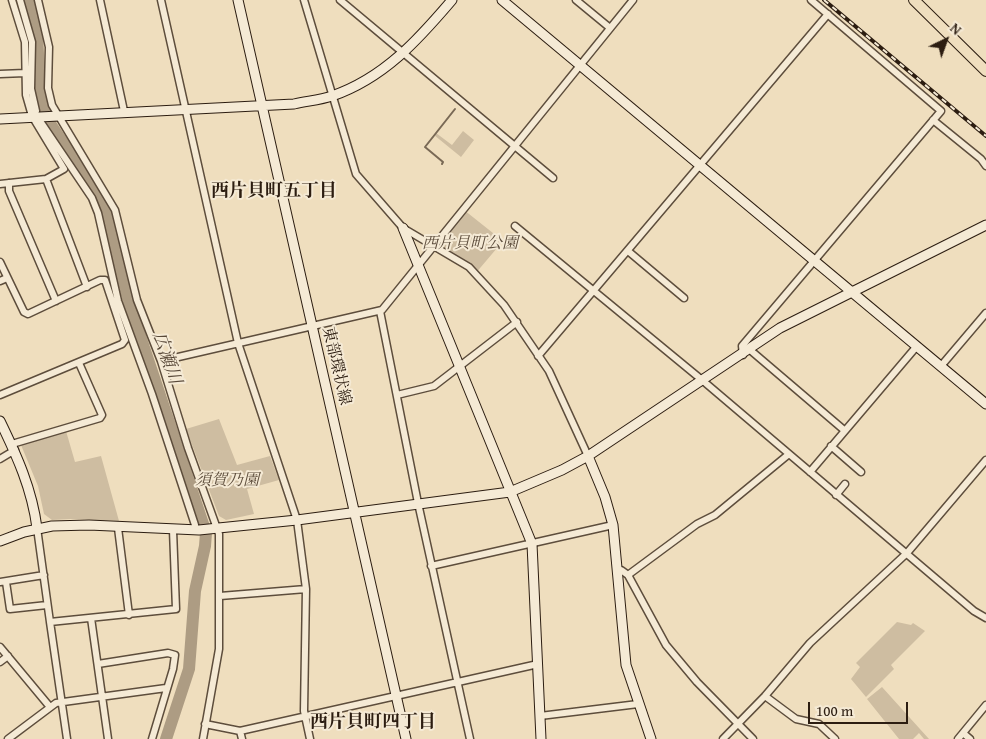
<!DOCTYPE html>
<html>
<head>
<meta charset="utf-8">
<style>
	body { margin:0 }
	#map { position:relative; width:986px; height:739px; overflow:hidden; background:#efdebe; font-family:"Gentium Book Plus",serif }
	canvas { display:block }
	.north { position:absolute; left:921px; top:15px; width:50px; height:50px; -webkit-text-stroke:4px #f5ead5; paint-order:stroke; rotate:42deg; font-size:14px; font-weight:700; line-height:20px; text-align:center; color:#2c1d11 }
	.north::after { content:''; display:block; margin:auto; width:18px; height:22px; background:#2c1d11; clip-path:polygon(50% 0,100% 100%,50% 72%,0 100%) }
	.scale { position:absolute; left:808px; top:702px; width:100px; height:22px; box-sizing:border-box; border:2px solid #2c1d11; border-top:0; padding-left:6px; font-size:15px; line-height:18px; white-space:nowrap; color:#2c1d11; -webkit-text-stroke:4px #f5ead5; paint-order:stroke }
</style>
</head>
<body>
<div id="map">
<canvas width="986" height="739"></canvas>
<div class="north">N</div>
<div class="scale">100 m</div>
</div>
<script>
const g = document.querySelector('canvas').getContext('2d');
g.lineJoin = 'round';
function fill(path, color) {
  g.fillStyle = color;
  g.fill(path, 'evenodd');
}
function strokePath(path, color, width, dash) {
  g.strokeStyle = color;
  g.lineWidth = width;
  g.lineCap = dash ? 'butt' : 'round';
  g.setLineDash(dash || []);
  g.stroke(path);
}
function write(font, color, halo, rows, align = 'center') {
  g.font = font + ' "Gentium Book Plus","Noto Serif JP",serif';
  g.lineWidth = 4;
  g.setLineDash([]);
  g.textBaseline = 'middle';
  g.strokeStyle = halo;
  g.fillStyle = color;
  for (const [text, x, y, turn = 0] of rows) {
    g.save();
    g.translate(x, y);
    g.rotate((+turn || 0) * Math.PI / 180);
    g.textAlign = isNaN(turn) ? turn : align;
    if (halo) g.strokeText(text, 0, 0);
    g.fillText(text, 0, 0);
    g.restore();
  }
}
const green = new Path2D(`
	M463,131L474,140L461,157L434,135L436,133L452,145Z
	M464,210L503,241L475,274L433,247Z
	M219,419L237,465L270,456L279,480L247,489L254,514L226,520L219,516L186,429Z
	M66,431L75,462L101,456L119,521L71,519L52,520L44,514L38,486L21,445Z
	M897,622L911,625L913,623L925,631L891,665L894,669L866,697L851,679L860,667L856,663Z
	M882,687L929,739H924L919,733L913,739H899L867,699Z`);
const stream = new Path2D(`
	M442,164L443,162L425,147L455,109`);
const river = new Path2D(`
	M28,0L37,34L40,92L43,104L51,125L98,195L106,214L130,306L206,533L205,546L195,591L189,669L166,739`);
const street = new Path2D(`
	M20,0L32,42L31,89L36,111
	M38,0L49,47L48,88L52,105L115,210L137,300L161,361L188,448L219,534V649L203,739
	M100,0L124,111
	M161,0L238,343L297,520L306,589L304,711L310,739
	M304,0L356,174L403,228L469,267L504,305L549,371L588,456
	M340,0L553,178
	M576,0L610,28
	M0,74L25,73
	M933,120L981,159L986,166
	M40,121L92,198L98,213L118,301L152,394L195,525
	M46,179L87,287
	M9,183V191L56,301
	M0,184L46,179L64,169L32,116L26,95L25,42L12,0
	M515,226L702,380L974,611L986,618
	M628,251L684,298
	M0,262L24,312L28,314L100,280H105L125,340L122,344L0,395
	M0,281L7,278
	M380,311L418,503L470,739
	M749,349L844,430
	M743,355L742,346L941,111L811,0
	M538,356L828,14
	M161,361L382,310L633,0
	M941,366L986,313
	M397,395L434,386L517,322
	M12,444L100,418L102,415L79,363
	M831,446L861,472
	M0,459L15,450
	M810,472L917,346
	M836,495L845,484
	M37,528L50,622L176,609L173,530
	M118,528L129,615
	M431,566L613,525
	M617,573L621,570L628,575L666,645L697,682L753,739
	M628,575L697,524L715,515L789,454
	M0,582L44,575
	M6,582L10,609L47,605
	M220,596L306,589
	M91,618L108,739
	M50,622L67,739
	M0,647L50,707
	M0,662L8,656
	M98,664L168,653L175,655L173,669L152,739
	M765,696L796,719L819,724L835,739
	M540,716L638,704
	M205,724L240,731L538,664
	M240,731L242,739
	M963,733L970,739
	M8,739L56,703L166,688
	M723,739L765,696L810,643L907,553L986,460
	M958,739L986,705`);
const secondary = new Path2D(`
	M238,0L406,739
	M502,0L986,404
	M0,119L294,104C307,101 320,100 332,96C384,78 418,40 452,0
	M403,228L532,544L541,739
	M0,421C17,456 32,489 37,528
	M588,456L605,497L613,525L626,665L651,739
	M0,541L24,532L52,526L89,525L199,530L297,520L510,492L562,470L588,456L780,328L986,225`);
const primary = new Path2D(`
	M914,0L986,71`);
const rail = new Path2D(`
	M824,0L986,136`);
const parkNames = [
	["西片貝町公園",470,244],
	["須賀乃園",227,481]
];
const streetNames = [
	["東部環状線",336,366,77]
];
const neighbourhoodNames = [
	["西片貝町五丁目",274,191],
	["西片貝町四丁目",373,722]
];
const waterNames = [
	["広瀬川",166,358,71]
];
fill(green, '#cebda1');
strokePath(stream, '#796955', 2);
strokePath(river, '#ad9c83', 12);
strokePath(street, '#5d4d3c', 9);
strokePath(secondary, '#2c1d11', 11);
strokePath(primary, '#2c1d11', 12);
strokePath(street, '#f5ead5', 6);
strokePath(secondary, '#f5ead5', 9);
strokePath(primary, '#efdebe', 10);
strokePath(rail, '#2c1d11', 4);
strokePath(rail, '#f5ead5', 2, [5.5]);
write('italic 16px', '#5d4d3c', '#f5ead5', parkNames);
write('16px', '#2c1d11', '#f5ead5', streetNames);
write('bold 18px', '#2c1d11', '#f5ead5', neighbourhoodNames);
write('italic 18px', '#594939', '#f5ead5', waterNames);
</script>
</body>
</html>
